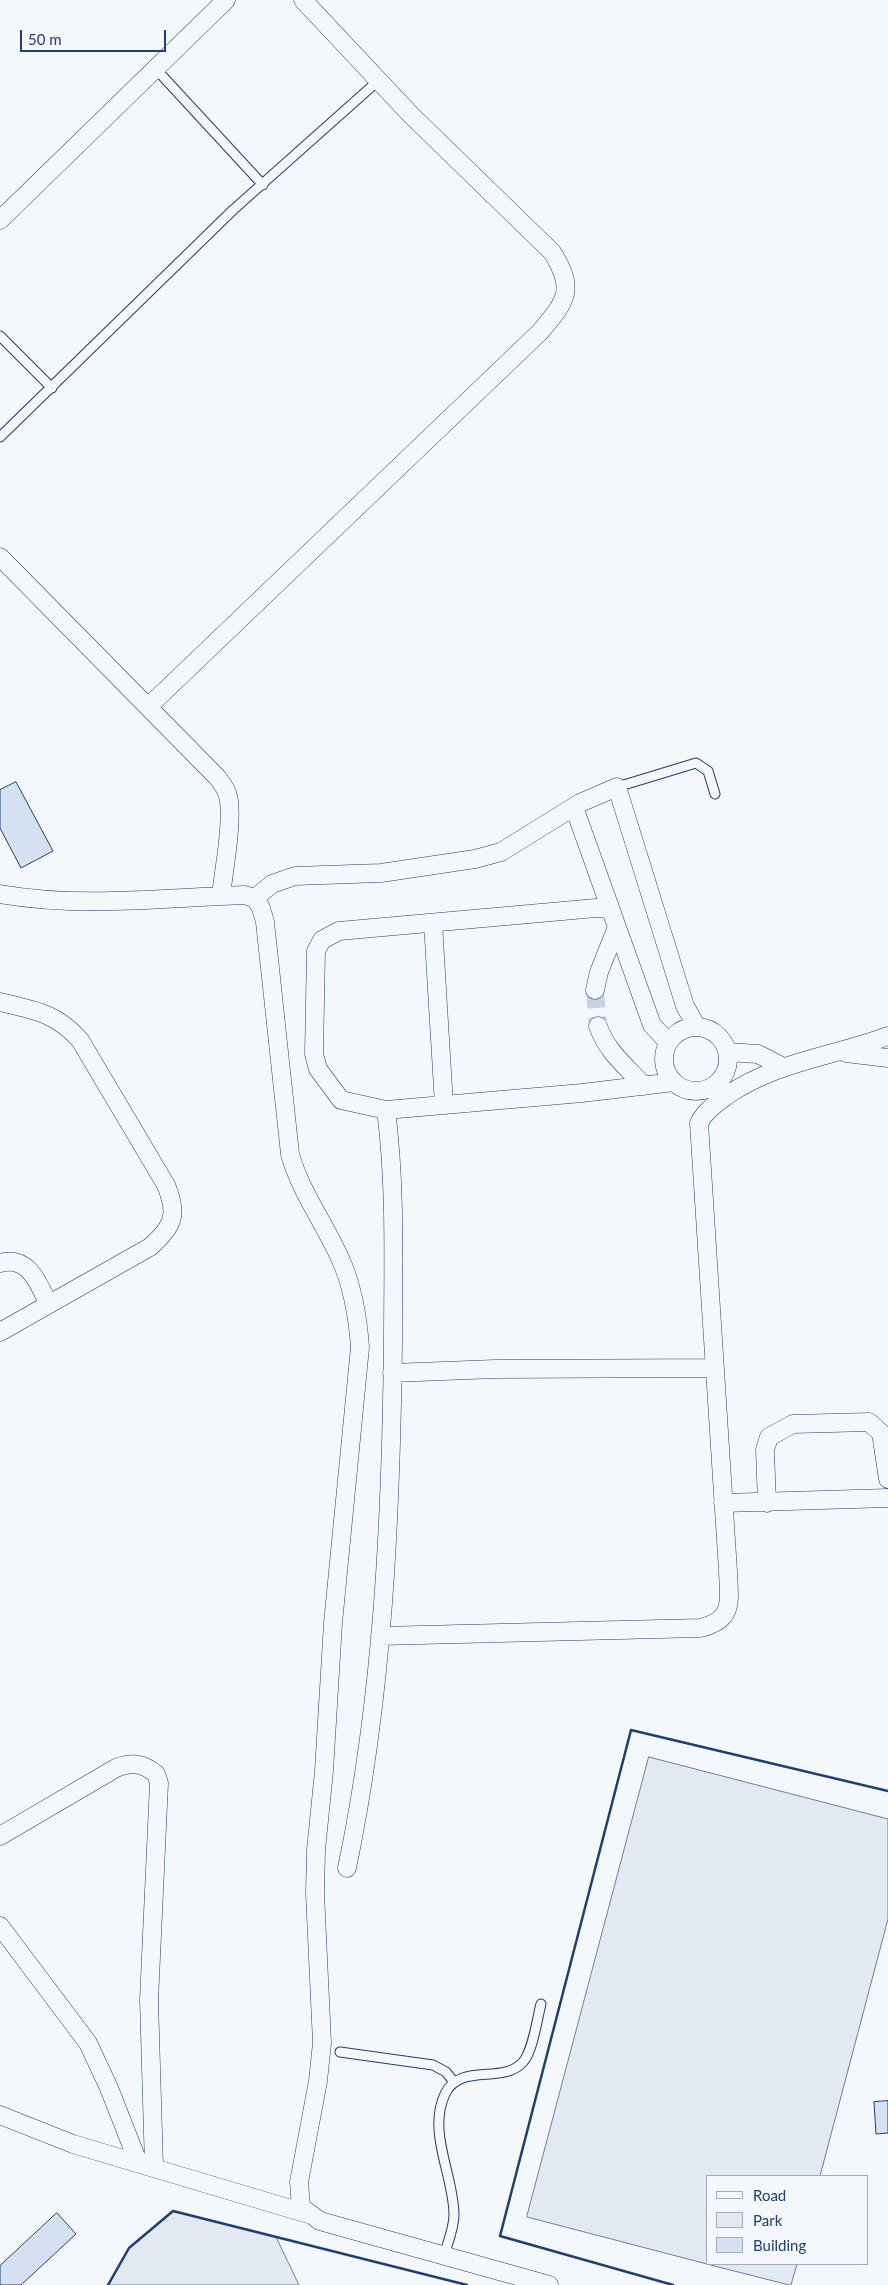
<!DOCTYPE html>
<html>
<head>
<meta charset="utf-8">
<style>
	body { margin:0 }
	#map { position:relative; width:888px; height:2285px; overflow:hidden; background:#f4f7fb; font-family:Lato,sans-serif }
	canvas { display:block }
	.legend { position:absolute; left:706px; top:2175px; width:162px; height:90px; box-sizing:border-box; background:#f4f7fb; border:1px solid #9eadc5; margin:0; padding:6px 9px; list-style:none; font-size:15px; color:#1d3f73 }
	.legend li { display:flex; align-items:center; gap:10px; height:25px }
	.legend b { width:25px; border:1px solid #9eadc5 }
	.scale { position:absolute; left:20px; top:30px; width:146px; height:22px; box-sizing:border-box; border:2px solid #1d3f73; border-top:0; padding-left:6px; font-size:15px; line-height:18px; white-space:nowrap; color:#1d3f73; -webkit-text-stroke:4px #f4f7fb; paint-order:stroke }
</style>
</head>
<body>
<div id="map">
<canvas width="888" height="2285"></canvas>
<ul class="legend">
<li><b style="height:6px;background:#f4f7fb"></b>Road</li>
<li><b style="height:14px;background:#e3e9f0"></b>Park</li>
<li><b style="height:14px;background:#d5e0f0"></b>Building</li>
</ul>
<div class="scale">50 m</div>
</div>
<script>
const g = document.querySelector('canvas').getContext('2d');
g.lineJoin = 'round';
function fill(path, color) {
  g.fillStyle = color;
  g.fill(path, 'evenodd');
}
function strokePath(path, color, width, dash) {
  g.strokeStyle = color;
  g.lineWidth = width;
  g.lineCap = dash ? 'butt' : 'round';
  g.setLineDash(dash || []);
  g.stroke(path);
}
const green = new Path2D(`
	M649,1757L888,1819V1919L820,2176H707V2264L527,2217Z
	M173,2211L276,2237L299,2285H108L129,2248Z
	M707,2264H797L791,2285Z`);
const building = new Path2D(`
	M16,782L53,851L21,868L0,828V790Z
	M888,2101V2133L876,2134L874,2102Z
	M57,2213L76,2234L21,2285H0V2266Z`);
const minorTunnel = new Path2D(`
	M595,990L598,1026`);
const service = new Path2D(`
	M155,68L263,185
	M0,336L52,388
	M0,437L233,210L379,80
	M617,787L696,763L708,771L715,794
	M340,2052L433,2065L446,2072L454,2082
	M444,2255C448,2242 454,2228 454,2215C454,2176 427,2132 445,2094C460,2062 503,2085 523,2062C533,2051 537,2019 541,2004`);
const minor = new Path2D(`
	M0,220L226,0
	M0,557L217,777C223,785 228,791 229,801C232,828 224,868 221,896
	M148,707L540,332C566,301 576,290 552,252L411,115L303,0
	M574,807L652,1025L668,1042
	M0,894C81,908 162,898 244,895L255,898L261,908L265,922L290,1154C301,1194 327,1226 343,1265C353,1290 358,1320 360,1347L333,1623L324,1771L316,1850L315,1893L322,2043L318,2081L299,2182L301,2207L320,2221L549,2285
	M255,898L272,884L295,876L381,873L475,859L501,852L580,803L617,787L685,1006L697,1027
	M433,923L444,1105
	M595,990L599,972L617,927
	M0,1002C34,1010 56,1013 80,1040L166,1185C178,1214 174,1226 150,1247L0,1332
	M598,1026C608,1053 625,1065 644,1086
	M664 1059a32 32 0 1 1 64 0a32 32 0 1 1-64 0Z
	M727,1052L758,1054L783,1067
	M846,1053L888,1058
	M386,1110L582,1093L674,1082
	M0,1263C28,1255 38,1282 48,1303
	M392,1373L495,1369L715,1368
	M723,1503L888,1498
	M767,1503L765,1450L769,1437L793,1424L869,1422L881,1433L888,1479
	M380,1636L700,1628C735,1620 729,1601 728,1571L699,1123C705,1111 716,1104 726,1096C777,1061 832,1057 888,1036
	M0,1836L116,1768C132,1762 143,1763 156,1774L159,1783L149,2000L154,2167
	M347,1868C383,1696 391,1518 393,1343C393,1265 396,1187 386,1110L341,1100L318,1069L314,1054L316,951L322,940L339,931L596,908L610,909
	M0,1926L88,2043L109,2088L138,2162
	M0,2115L73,2144L308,2214`);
const wall = new Path2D(`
	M108,2285L129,2248L173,2211L467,2285
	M673,2285L500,2236L631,1730L888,1791`);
fill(green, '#e3e9f0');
strokePath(green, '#687fa3', 1);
fill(building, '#d5e0f0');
strokePath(building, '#1d3f73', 1);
strokePath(minorTunnel, '#c9d2e0', 18, [18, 9]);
strokePath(service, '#1d3f73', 11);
strokePath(minor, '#1d3f73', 19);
strokePath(service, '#f4f7fb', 9);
strokePath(minor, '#f4f7fb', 18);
strokePath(wall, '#1d3f73', 2.5);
</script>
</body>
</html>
